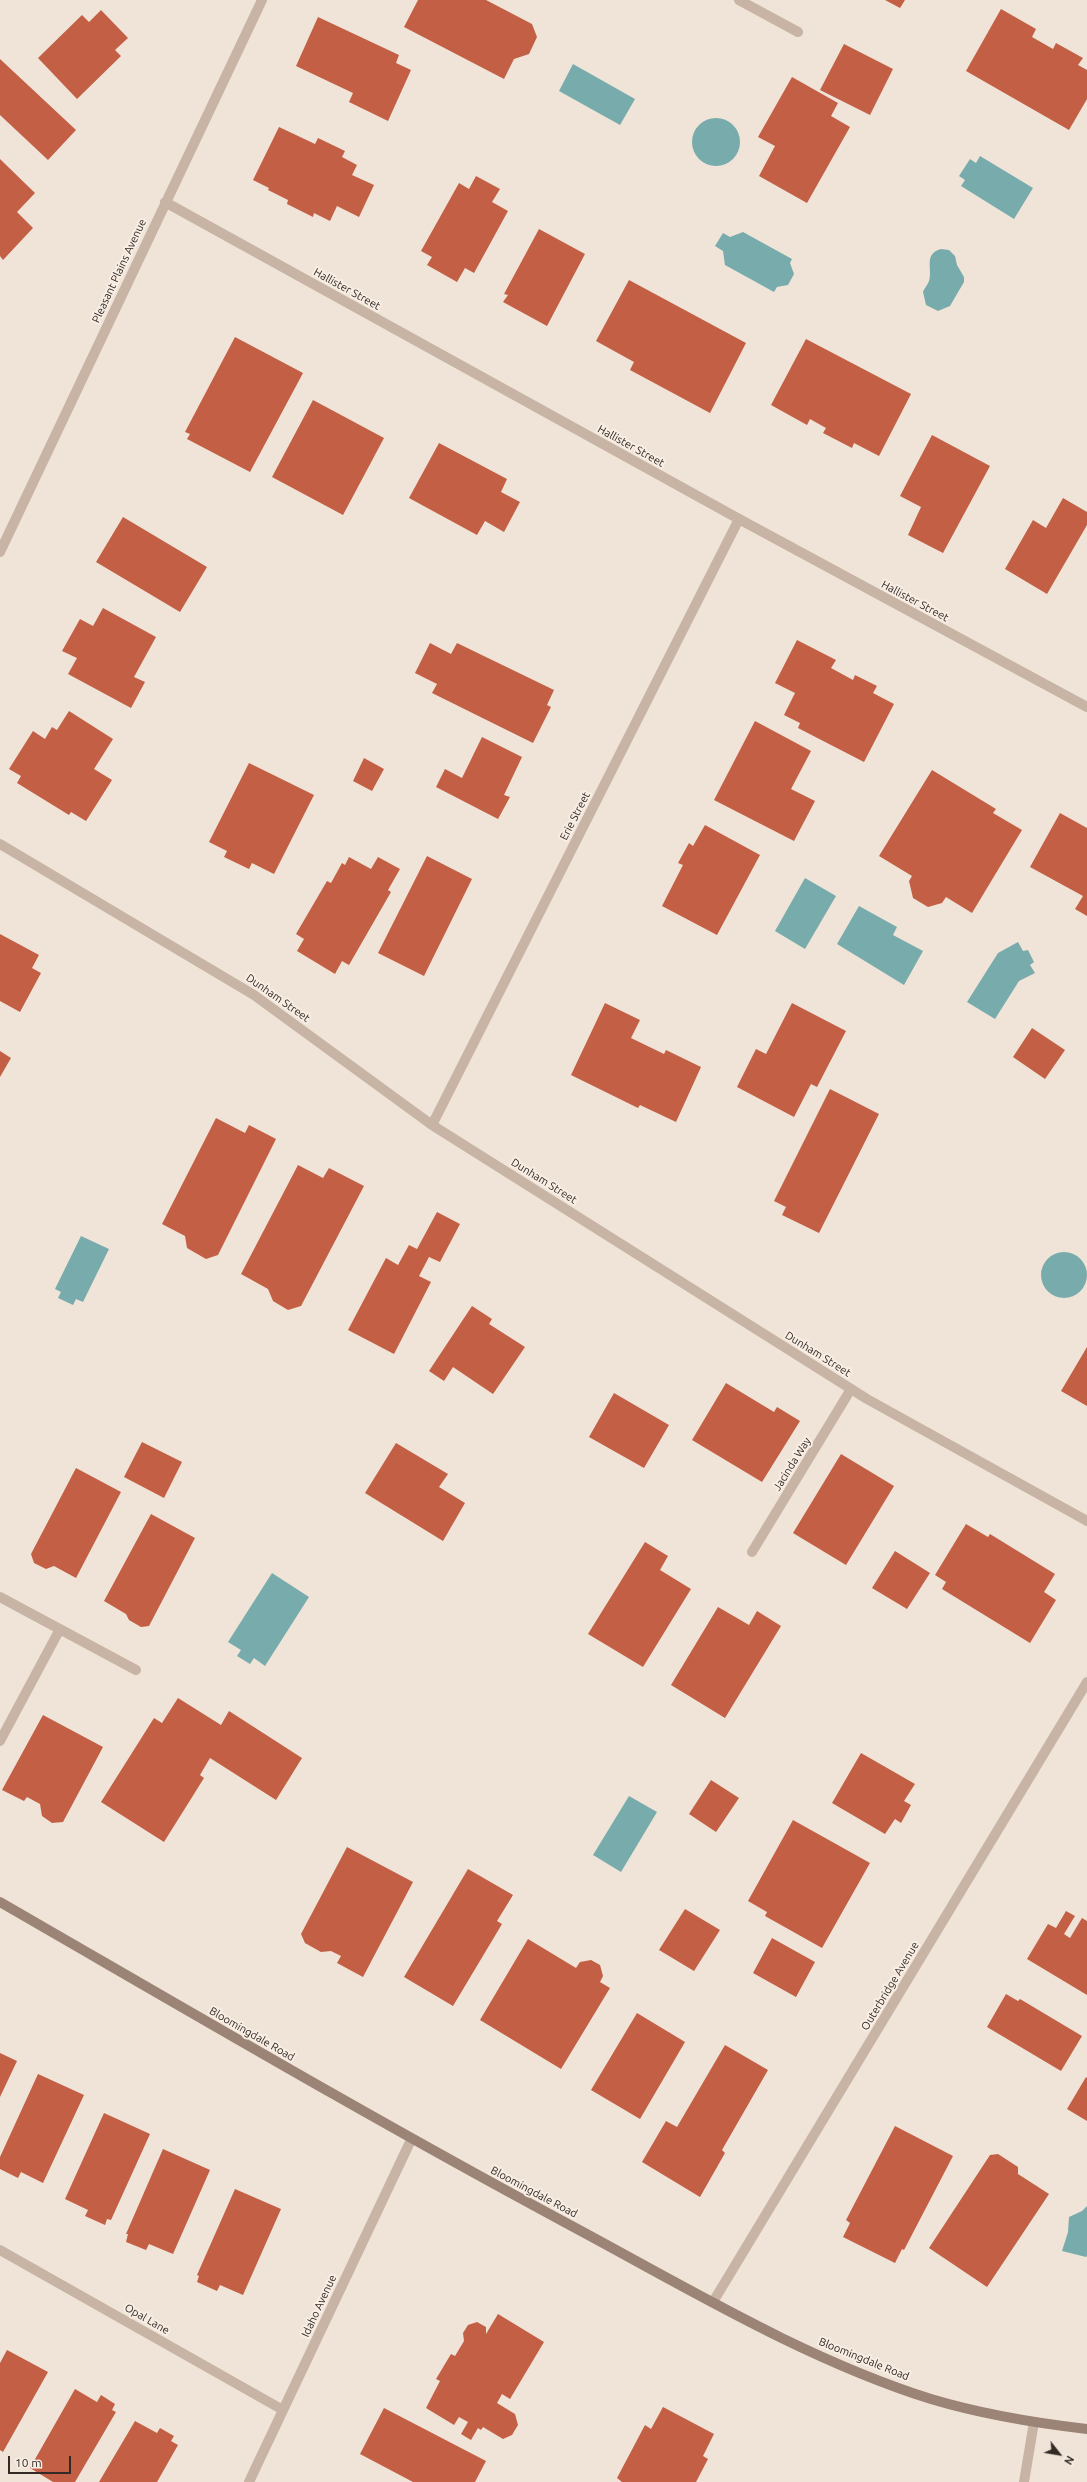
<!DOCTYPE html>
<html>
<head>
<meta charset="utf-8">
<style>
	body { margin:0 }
	#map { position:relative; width:1087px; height:2482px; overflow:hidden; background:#f0e4d8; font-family:Ubuntu,sans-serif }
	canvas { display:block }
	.north { position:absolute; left:1039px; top:2434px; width:40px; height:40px; -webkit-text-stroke:3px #f8eee4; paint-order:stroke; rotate:121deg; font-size:11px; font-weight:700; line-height:16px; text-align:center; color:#332a26 }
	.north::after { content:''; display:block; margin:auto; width:14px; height:18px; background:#332a26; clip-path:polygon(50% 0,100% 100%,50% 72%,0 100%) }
	.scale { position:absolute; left:8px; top:2456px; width:63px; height:18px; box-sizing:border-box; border:2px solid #332a26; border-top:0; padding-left:5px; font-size:12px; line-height:14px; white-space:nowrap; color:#332a26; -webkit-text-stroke:3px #f8eee4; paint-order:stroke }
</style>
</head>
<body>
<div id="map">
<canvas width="1087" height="2482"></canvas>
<div class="north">N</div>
<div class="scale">10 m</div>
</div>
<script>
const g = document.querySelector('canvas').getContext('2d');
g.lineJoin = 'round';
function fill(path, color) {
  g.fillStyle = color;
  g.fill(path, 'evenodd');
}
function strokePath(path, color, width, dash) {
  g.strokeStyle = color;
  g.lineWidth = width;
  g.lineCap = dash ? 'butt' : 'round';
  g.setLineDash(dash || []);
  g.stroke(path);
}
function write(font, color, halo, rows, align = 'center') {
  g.font = font + ' Ubuntu,sans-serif';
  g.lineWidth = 4;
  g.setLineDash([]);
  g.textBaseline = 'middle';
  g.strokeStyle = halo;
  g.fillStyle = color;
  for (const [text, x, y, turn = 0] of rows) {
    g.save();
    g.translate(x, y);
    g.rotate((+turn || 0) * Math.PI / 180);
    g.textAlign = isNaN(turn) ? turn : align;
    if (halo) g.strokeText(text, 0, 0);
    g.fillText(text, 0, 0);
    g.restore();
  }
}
const water = new Path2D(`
	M573,64L635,99L620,125L559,91Z
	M692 142a24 24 0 1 1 48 0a24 24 0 1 1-48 0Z
	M980,156L1033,188L1014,219L961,186L965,180L959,176L970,159L976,163Z
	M743,232L792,259L790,263L794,274L788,285L777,287L774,292L725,265L723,251L715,246L723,233L730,237Z
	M941,249L949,250L955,256L957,265L964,277V282L950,306L938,311L926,305L923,292C924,288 928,285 929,281C933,269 923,254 941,249Z
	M805,878L836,896L805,949L775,931Z
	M859,906L897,927L893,935L923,951L904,985L837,944Z
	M1018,942L1023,951L1028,950L1034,962L1030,965L1035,973L1019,981L995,1019L967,1002L998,953Z
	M81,1236L109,1249L83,1302L76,1299L73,1305L58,1298L61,1292L55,1289Z
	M1041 1275a23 23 0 1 1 46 0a23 23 0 1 1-46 0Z
	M272,1573L309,1597L265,1666L254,1658L250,1664L237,1656L241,1650L228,1642Z
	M629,1796L657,1812L621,1872L593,1855Z
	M1087,2206V2256L1086,2257L1062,2251L1068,2232L1069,2217L1082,2211Z`);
const building = new Path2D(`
	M418,0H486L532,24L537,37L529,54L514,59L504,79L404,27Z
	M885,0H905L900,8Z
	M1001,9L1036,29L1032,37L1053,49L1056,43L1083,58L1078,65L1087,70V99L1069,130L966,71Z
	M101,10L128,38L115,50L121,56L77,99L38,58L82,15L89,22Z
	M318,17L399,55L396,63L411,70L388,121L349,102L353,93L296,66Z
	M844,44L893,69L870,115L820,90Z
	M0,59L76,130L48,160L0,115Z
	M792,77L838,103L831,116L850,127L807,203L759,176L775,146L758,137Z
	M279,127L315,144L318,138L345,151L342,157L357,165L352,175L374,185L359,217L337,206L330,221L314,213L313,217L287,204L288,200L268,190L269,188L253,180Z
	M0,159L35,193L17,212L33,228L3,260L0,256Z
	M476,176L500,189L492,202L508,211L474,273L465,268L457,282L427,265L432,257L421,251L459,183L469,189Z
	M539,229L585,254L547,326L503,302L508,295L504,294Z
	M629,280L746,343L710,413L630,370L634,362L596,341Z
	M235,337L303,373L250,472L187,439L190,434L185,432Z
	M806,339L911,394L879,456L854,443L852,448L823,433L826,428L810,419L807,425L771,405Z
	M313,400L384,438L343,515L272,477Z
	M932,435L990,466L943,553L908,535L921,507L900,496Z
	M439,443L507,479L501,492L520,502L504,532L485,521L477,535L409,498Z
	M1063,498L1087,512V525L1047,594L1005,569L1033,520L1046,528Z
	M123,517L207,567L180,612L96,562Z
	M103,608L156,637L134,677L145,682L131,708L68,674L77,658L62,651L80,619L93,626Z
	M797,640L836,660L831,668L853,680L855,675L877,686L873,693L894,704L864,762L798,728L800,723L784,715L795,693L775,683Z
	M430,643L451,654L457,643L554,690L547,705L551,707L533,743L432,693L437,684L415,673Z
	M69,711L113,739L94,769L112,780L86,821L71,812L69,815L17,783L21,776L9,769L33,731L45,739L52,727L57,730Z
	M755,721L811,751L791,789L815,801L794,841L714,800Z
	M482,737L522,757L504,795L510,797L498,819L436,787L445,769L462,778Z
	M364,758L384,769L372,791L353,781Z
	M249,763L314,795L274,874L252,863L249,869L224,857L227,851L209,842Z
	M932,770L996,809L993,813L1022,830L972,913L946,897L942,903L928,907L913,898L909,881L912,876L879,856Z
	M1060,813L1087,828V916L1075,909L1083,896L1030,867Z
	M705,825L760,855L717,935L662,906L683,865L678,863L689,843L693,846Z
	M427,856L472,879L424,976L378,953Z
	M349,857L371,869L378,857L400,869L388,890L391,892L349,965L342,961L335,974L297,951L304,939L296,934L327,881L331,883L342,863L345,865Z
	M0,934L39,955L32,968L41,973L20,1012L0,1001Z
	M605,1003L640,1020L631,1038L664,1054L666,1050L701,1067L676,1122L640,1105L638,1108L571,1075Z
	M792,1003L846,1031L817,1087L811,1084L794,1117L737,1087L756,1049L766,1054Z
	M1032,1028L1065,1050L1045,1079L1013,1057Z
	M0,1051L11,1058L0,1077Z
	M830,1089L879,1114L819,1233L782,1215L786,1207L774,1201Z
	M216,1118L245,1133L249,1125L276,1139L218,1255L206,1259L187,1248L185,1236L162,1224Z
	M298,1165L323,1178L329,1168L364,1186L301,1306L288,1310L273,1301L268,1289L241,1274Z
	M437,1212L460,1224L440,1262L429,1257L419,1276L431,1282L394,1354L348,1330L386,1258L398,1265L409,1245L417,1249Z
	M472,1306L492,1319L489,1324L525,1347L493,1394L453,1367L444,1381L429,1371Z
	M1087,1347V1406L1061,1391Z
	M726,1383L774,1412L777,1407L800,1421L762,1482L692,1440Z
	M614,1393L669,1425L644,1468L589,1437Z
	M142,1442L182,1462L164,1498L124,1477Z
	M396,1443L448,1474L439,1487L465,1503L443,1541L365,1493Z
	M841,1454L894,1486L846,1565L793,1533Z
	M76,1468L121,1492L76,1578L54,1566L46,1569L34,1563L31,1554Z
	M151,1514L195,1538L149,1626L141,1627L129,1620L126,1614L104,1601Z
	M966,1524L988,1537L990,1534L1055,1574L1044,1592L1056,1600L1030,1643L942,1589L946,1582L935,1575Z
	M645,1542L668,1556L660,1570L691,1589L643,1667L588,1634Z
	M895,1551L930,1573L907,1609L872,1588Z
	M718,1607L749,1625L757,1611L781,1626L725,1718L671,1685Z
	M178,1698L221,1725L229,1711L302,1758L276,1800L210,1758L200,1775L204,1778L164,1842L101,1802L154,1718L162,1723Z
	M43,1715L103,1747L63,1822L52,1823L42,1816L40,1804L27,1797L24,1801L2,1790Z
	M861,1753L915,1784L904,1801L911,1805L901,1823L895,1819L885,1834L832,1803Z
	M711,1780L739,1798L716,1832L689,1814Z
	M793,1820L870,1863L822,1948L765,1916L767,1912L748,1901Z
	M347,1847L413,1882L363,1977L337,1963L341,1956L331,1951L321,1952L305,1943L301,1934Z
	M468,1869L513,1895L497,1921L502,1924L453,2006L404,1977Z
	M685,1909L720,1930L694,1971L659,1950Z
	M1066,1911L1075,1916L1064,1934L1070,1938L1082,1918L1087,1921V1995L1027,1959L1048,1924L1056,1928Z
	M772,1938L815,1962L796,1997L753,1973Z
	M528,1939L576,1968L580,1962L591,1960L600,1965L603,1976L600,1982L610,1988L561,2069L480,2020Z
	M1006,1994L1018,2001L1020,1999L1082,2036L1061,2071L987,2027Z
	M637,2013L685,2042L640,2119L591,2090Z
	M725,2045L768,2070L722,2150L725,2153L700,2197L642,2162L666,2121L677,2127Z
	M0,2053L17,2061L0,2097Z
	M38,2074L84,2095L43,2183L21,2172L18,2178L0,2169V2157Z
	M1086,2077L1087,2078V2121L1067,2109Z
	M104,2113L150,2134L111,2220L107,2219L105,2225L85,2216L88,2210L65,2199Z
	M895,2126L953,2156L904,2250L902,2249L895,2263L843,2237L850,2223L846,2220Z
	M163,2149L210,2170L173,2254L149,2244L146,2250L126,2242L128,2234H126Z
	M998,2154L1018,2167V2174L1049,2194L987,2287L929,2248L990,2155Z
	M235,2189L281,2209L243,2295L220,2285L217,2291L197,2282L199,2276L197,2275Z
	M498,2314L544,2342L510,2399L502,2394L497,2403L515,2414L518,2425L512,2435L503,2439L483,2427L481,2430L478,2428L471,2440L461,2434L468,2422L459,2417L454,2425L426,2408L440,2381L436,2379L451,2354L455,2356L464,2341L463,2333L468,2325L477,2322L486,2327V2334Z
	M7,2350L48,2372L3,2452L0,2450V2363Z
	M75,2389L97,2402L101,2395L115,2404L112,2410L116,2412L75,2482H53L30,2468Z
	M663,2407L714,2434L703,2456L708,2459L696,2482H622L617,2478L645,2425L651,2429Z
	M384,2408L486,2461L475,2482H413L360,2454Z
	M135,2421L157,2433L160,2428L174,2436L171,2441L178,2445L157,2482H99Z`);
const lane = new Path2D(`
	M739,0L798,32
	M752,1552L851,1389
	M0,1597L136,1670
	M0,1741L60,1629`);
const street = new Path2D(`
	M165,202L739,519L1087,707
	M0,552L262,0
	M0,844L254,995L432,1125L867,1399L1087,1521
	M432,1125L739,519
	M0,2250L283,2410
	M713,2302L1087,1682
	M249,2482L411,2140
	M1024,2482L1034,2422`);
const secondary = new Path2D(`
	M0,1902C189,2011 376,2121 568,2224C686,2287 804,2359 931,2399C981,2414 1035,2423 1087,2429`);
const streetNames = [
	["Pleasant Plains Avenue",119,271,-65],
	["Hallister Street",347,289,29],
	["Hallister Street",631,446,29],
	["Hallister Street",915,601,28],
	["Erie Street",575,816,-63],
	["Dunham Street",278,998,35],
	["Dunham Street",544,1181,32],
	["Dunham Street",818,1354,32],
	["Jacinda Way",792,1464,-58],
	["Outerbridge Avenue",890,1986,-59],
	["Bloomingdale Road",252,2034,30],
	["Bloomingdale Road",534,2192,28],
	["Idaho Avenue",319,2306,-65],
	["Opal Lane",147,2319,30],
	["Bloomingdale Road",864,2359,22]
];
fill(water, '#78abac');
fill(building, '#c25f44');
strokePath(lane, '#c7b4a5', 10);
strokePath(street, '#c7b4a5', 10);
strokePath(secondary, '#9b8376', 10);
write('11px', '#332a26', '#f8eee4', streetNames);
</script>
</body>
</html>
